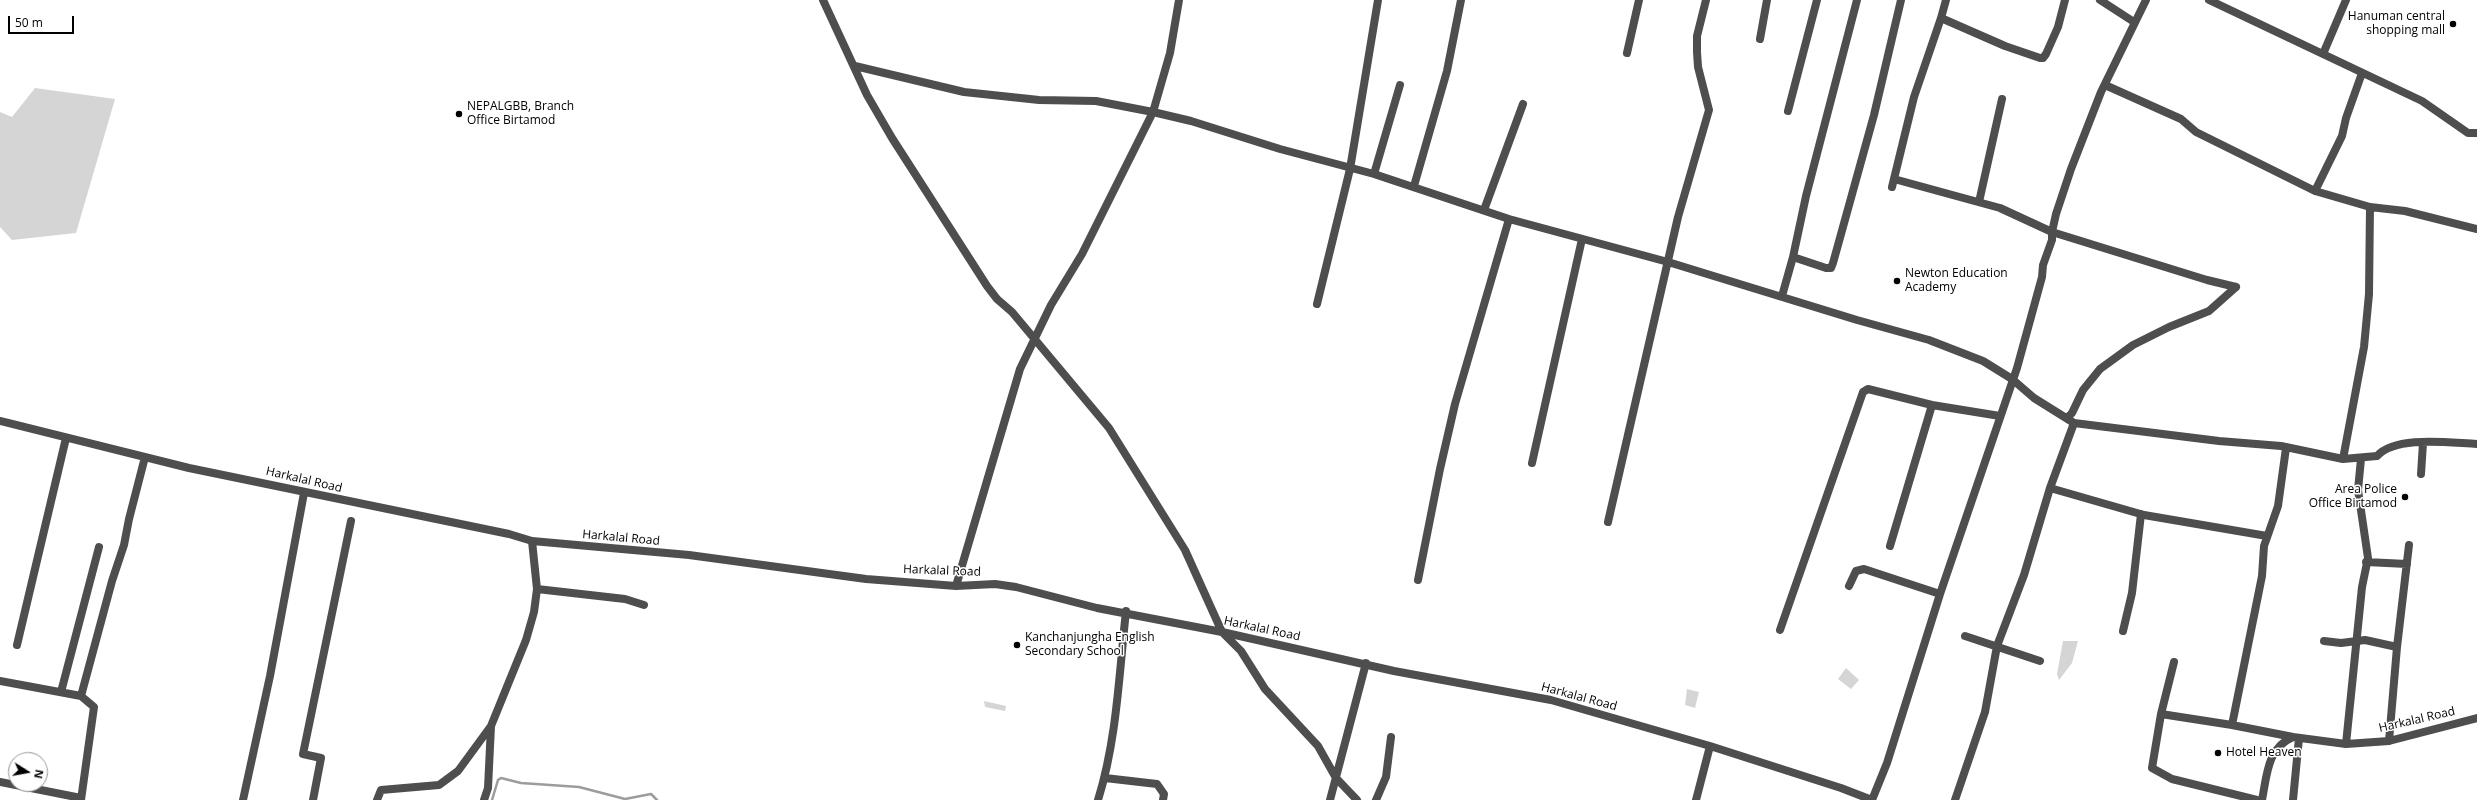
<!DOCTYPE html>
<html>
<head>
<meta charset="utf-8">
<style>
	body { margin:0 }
	#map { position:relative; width:2477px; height:800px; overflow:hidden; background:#fff; font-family:"Open Sans",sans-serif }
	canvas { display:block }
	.north { position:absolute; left:8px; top:752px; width:40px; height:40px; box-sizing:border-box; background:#fff; border:1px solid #999; border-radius:50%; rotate:101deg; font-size:11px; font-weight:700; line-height:16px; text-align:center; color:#000 }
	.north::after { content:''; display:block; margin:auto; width:14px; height:18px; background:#000; clip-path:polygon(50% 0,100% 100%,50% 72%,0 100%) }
	.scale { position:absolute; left:8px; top:16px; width:66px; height:18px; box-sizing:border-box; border:2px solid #000; border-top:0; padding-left:5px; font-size:12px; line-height:14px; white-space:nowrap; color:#000; -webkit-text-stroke:3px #fff; paint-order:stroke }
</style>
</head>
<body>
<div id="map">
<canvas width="2477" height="800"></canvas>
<div class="north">N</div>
<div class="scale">50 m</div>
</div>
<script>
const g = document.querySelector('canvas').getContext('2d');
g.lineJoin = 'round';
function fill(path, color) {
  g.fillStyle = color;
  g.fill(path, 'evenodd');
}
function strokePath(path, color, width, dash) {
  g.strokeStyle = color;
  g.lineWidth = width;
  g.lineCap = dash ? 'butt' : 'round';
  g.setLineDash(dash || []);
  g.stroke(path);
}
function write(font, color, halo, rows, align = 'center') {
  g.font = font + ' "Open Sans",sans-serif';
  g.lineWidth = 3;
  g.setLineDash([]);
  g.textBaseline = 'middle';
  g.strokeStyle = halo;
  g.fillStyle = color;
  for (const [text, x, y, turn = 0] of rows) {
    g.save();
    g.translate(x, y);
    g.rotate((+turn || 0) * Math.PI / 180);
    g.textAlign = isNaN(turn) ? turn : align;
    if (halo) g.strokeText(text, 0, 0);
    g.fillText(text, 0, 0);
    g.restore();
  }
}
const green = new Path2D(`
	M35,88L115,99L76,233L12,240L0,227V112L12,117Z
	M2063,641H2078L2072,663L2059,680L2057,674Z
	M1846,668L1859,680L1851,689L1838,679Z
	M1687,689L1699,692L1695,708L1685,705Z
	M984,701L1006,706L1005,711L985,707Z`);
const stream = new Path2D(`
	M492,800L498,780L501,778L521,783L579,787L625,799L651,794L657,800`);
const street = new Path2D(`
	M823,0L867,95L892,138L987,286L997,299L1012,312L1109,428L1185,550L1222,632L1241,651L1265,689L1318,746L1336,778L1357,800
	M1946,0L1941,18L2005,46L2040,58H2043L2046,54L2058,27L2065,0
	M2100,0L2134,22
	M2209,0L2422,101L2468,133H2477
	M1760,39L1767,0
	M1627,53L1639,0
	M2323,54L2346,0
	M855,66L964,92L1039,100L1096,101L1153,112L1191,121L1280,149L1374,174L1509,219L1668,262L1857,320L1929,340L1983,361L2012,379L2034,398L2074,423L2219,441L2281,446L2343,459L2377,456C2396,435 2450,443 2477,444
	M2105,85L2181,119L2196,132L2315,191L2370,207
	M1788,111L1817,0
	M1374,174L1400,85
	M1894,179L2000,208L2052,232L2207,280L2236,287
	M1414,186L1447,71L1461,0
	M1892,187L1914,97L1941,18
	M2315,191L2342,136L2346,118L2362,73
	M1979,202L2002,99
	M1484,210L1523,104
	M1793,257L1806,196L1857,0
	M1782,296L1793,257L1826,268H1831L1833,263L1874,115L1901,0
	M1317,304L1350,169L1378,0
	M2067,418L2072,413L2083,390L2100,369L2133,345L2169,327L2209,311L2236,287
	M0,421L189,468L509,534L532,541L689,555L866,579L956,586L995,584L1016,587L1097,608L1222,632L1394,671L1551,700L1710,746L1841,788L1872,800
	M2343,459L2364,347L2369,294L2370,207L2405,211L2477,229
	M1532,463L1582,239
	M2421,474L2423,443
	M2050,488L2144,515L2267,536
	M1608,522L1678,217L1709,110L1698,67L1697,52V36L1706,0
	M1890,546L1932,405
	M2366,562L2407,564
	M1418,580L1440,469L1455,404L1509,219
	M956,586L1020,369L1051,305L1082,254L1153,112L1170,53L1179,0
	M1849,586L1856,571L1864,569L1940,594
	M537,589L625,599L644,605
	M1780,630L1863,392L1868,389L1932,405L2000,416
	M2123,631L2132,593L2141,514
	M1965,636L2040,661
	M2324,641L2341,643L2365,640L2397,647
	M17,645L66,438
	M2174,662L2161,714L2152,768L2172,779L2257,800
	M0,681L81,696L94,707L81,800
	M61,692L99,547
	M81,696L112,581L124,545L129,519L145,457
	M2161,714L2232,725L2293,737
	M2232,725L2262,576L2264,546L2278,506L2286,448
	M2389,741L2397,647L2409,545
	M2346,744L2362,587L2368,558L2358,490L2361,459
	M1105,778L1157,784L1164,794L1163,800
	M0,782L81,798
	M243,800L270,676L304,493
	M313,800L321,758L303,754L351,521
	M377,800L381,790L439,785L458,771L491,726L526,640L534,612L537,589L532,541
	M484,800L488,788L491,726
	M1098,800C1117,739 1119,674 1126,611
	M1330,800L1366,663
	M1376,800L1386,777L1391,737
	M1696,800L1710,746
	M1872,800L1887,763L1940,594L2017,368L2042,277L2043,265L2052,240V232L2056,214L2071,169L2101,92L2146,0
	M1955,800L1985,712L1997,646L2024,575L2050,488L2074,423
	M2262,800C2267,775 2267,748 2293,737L2346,744L2389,741L2477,718
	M2293,800L2299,738`);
const markers = [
	[2453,24,4,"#000"],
	[459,114,4,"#000"],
	[1897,281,4,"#000"],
	[2405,497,4,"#000"],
	[1017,645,4,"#000"],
	[2218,753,4,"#000"]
];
const poiNames = [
	["Hanuman central",2445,17,"right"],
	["shopping mall",2445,31,"right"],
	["NEPALGBB, Branch",467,107],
	["Office Birtamod",467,121],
	["Newton Education",1905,274],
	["Academy",1905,288],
	["Area Police",2397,490,"right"],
	["Office Birtamod",2397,504,"right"],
	["Kanchanjungha English",1025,638],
	["Secondary School",1025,652],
	["Hotel Heaven",2226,753]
];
const streetNames = [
	["Harkalal Road",304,480,13],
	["Harkalal Road",621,538,5],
	["Harkalal Road",942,571,2],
	["Harkalal Road",1262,629,12],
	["Harkalal Road",1579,697,15],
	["Harkalal Road",2417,720,-13]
];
fill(green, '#d5d5d5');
strokePath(stream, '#9c9c9c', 2.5);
strokePath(street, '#4e4e4e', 8);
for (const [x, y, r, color] of markers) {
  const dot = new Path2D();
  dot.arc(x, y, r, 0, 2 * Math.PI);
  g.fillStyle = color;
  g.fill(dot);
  strokePath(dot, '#fff', 1.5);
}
write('12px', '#000', '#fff', poiNames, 'left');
write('12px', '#000', '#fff', streetNames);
</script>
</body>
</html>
